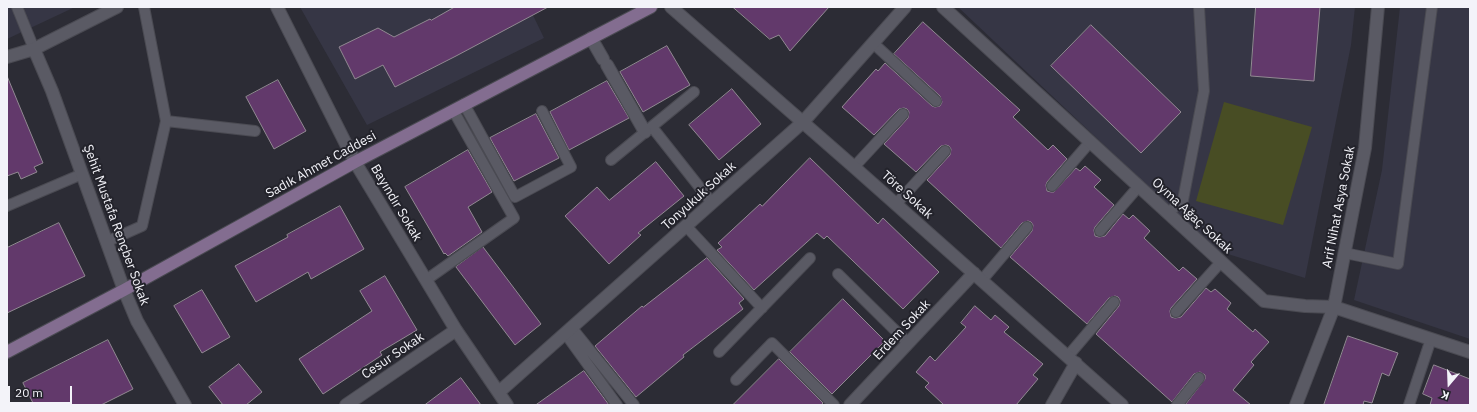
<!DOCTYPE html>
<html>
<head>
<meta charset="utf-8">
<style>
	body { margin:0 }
	#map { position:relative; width:1477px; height:412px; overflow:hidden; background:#2c2c35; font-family:"IBM Plex Sans",sans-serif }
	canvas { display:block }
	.frame { position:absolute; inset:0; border:8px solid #f3f3f9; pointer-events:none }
	.north { position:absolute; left:1429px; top:364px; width:40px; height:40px; -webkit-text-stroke:3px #23232b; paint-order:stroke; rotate:199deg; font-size:11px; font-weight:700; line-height:16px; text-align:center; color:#f3f3f9 }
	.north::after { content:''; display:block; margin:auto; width:14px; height:18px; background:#f3f3f9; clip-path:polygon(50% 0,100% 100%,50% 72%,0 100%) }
	.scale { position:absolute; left:8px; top:386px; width:64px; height:18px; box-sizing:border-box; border:2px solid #f3f3f9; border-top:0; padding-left:5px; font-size:12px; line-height:14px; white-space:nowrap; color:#f3f3f9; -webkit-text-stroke:3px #23232b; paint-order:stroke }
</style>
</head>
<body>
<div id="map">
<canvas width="1477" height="412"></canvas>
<div class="frame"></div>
<div class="north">K</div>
<div class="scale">20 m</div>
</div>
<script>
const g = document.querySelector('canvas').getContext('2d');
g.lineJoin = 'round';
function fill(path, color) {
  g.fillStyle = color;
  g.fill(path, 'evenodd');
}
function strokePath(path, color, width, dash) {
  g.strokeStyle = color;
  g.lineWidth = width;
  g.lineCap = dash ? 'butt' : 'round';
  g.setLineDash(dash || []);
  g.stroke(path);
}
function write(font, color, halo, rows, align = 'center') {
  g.font = font + ' "IBM Plex Sans",sans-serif';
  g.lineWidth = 4;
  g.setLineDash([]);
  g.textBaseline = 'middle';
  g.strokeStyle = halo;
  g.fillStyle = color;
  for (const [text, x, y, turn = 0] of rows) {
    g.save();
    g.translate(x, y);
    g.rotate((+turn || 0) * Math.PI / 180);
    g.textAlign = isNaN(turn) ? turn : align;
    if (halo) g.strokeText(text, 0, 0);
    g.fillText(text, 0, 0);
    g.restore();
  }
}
const built = new Path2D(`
	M7,7H75L7,39Z
	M300,7H529L544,38L367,125Z
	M958,7H1355L1351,45L1305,278L1215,250Z
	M1400,7H1470V339L1354,300L1382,170Z`);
const green = new Path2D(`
	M1224,102L1312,127L1283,225L1196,201Z`);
const building = new Path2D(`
	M455,7H548L456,56L395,87L383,65L355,79L339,47L378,28L394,37L430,19L431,20Z
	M733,7H829L790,51L779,35L770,39Z
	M1256,7H1320L1314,81L1251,76Z
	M923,22L1020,110L1013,117L1048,150L1053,145L1067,159L1047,182L1046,185L1047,191L1051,192H1054L1076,168L1080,171L1085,166L1101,180L1094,187L1114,205L1095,227L1094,230L1095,236L1099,237L1105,236L1123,214L1129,219L1133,215L1150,231L1144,238L1179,271L1183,267L1197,279L1171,308L1170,311L1171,317L1175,318L1181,317L1206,288L1211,292L1215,289L1231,303L1227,309L1253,332L1255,329L1269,342L1251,362L1254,365L1233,390L1251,405H1185L1205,379V375L1200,372L1194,374L1172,402L1096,334L1119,306L1120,300L1118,297L1115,296L1109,298L1087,324L1010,257L1032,231L1033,225L1031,222L1028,221L1022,223L1001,248L927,180L950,155L951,149L949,146L946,145L941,146L916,172L884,144L908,118L909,112L907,109L904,108L899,109L874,135L842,107L876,69L878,71L885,63L932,106L935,107L940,106L942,102L940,96L894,54Z
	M1091,25L1181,112L1141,153L1051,66Z
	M667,46L690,85L643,112L620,72Z
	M7,76L43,163L34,167L37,172L21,179L18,172L7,176Z
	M278,80L306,131L274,149L246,97Z
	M607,81L629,118L569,150L550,112Z
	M732,89L761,124L719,160L689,125Z
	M536,114L559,158L514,181L490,138Z
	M468,150L492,192L468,207L482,232L448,256L445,253L444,254L405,187Z
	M810,158L878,224L883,218L939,272L903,309L827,236L824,239L817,233L754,290L717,250L722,247L718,243L760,204L762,206Z
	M656,162L684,196L638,233L641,235L609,264L565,216L597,187L609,200Z
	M340,206L364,249L311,279L308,272L256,302L235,266L288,237L287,235Z
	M59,223L85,276L7,313V248Z
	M483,247L541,324L515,345L456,267Z
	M707,258L744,299L739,303L743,309L683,355L684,357L636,397L595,346L642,306L643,307Z
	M385,276L417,330L380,352L382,355L323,394L299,359L372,311L360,291Z
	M202,290L230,337L202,353L174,306Z
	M843,299L885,341L832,394L790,352Z
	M975,306L991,320L995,315L1009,327L1004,332L1043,364L1033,375L1038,379L1016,405H944L925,387L929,383L916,372L930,356L935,361L966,327L961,323Z
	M1348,336L1398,353L1389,376L1382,373L1372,403L1364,401L1363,405H1324Z
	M108,340L133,389L101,405H34L23,383Z
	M779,359L823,403L821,405H733Z
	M239,364L262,392L246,405H223L209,387Z
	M1434,365L1470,379V405H1430L1432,398L1423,394Z
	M584,371L609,405H536Z
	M461,378L481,405H425Z`);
const lane = new Path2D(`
	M17,7L34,49
	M873,43L936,101
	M464,104L515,197L571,167L542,111
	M166,121L255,131
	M652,127L712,203
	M611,160L694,92
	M854,167L903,114
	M1052,186L1090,142
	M896,204L945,151
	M7,206L82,174
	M1168,213L1183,200L1204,91L1199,7
	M686,226L762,308
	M1100,231L1139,186
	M106,242L142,226L166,121L144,7
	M1345,253L1398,264L1432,7
	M838,274L908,343
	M426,280L514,218L453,110
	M982,280L1027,227
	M1176,312L1221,262
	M571,327L634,405
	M565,333L617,405
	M719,352L810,258
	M1068,356L1114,302
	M736,380L772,343L834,405
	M1177,405L1199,378
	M1409,405L1431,339`);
const street = new Path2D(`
	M277,7L355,162L456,330L507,405
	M671,7L854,167L1122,405
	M943,7L1264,301L1305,306L1334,307L1470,352
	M591,38L603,59
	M34,49L52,91L124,290L137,321L185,405
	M7,57L34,49L117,7
	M607,65L645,132
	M499,392L803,122L905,7
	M346,405L456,330
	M850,405L974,273
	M1052,405L1076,363
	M1296,405L1334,307L1365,148L1378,7`);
const secondary = new Path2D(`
	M7,352L124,290L355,162L651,7`);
const streetNames = [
	["Sadık Ahmet Caddesi",321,165,-29],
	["Töre Sokak",907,195,42],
	["Tonyukuk Sokak",699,196,-42],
	["Bayındır Sokak",396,203,59],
	["Arif Nihat Asya Sokak",1339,207,-79],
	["Oyma Ağaç Sokak",1192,216,43],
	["Şehit Mustafa Rençber Sokak",116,225,70],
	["Erdem Sokak",902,330,-47],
	["Cesur Sokak",393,356,-34]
];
fill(built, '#363645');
fill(green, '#484d24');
fill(building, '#62396b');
strokePath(building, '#918992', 1);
strokePath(lane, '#4a4a52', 12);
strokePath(street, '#4a4a52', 14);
strokePath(secondary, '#4a4a52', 14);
strokePath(lane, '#5a5a64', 10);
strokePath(street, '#5a5a64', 12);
strokePath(secondary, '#836d90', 12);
write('13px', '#f3f3f9', '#23232b', streetNames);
</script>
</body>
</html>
